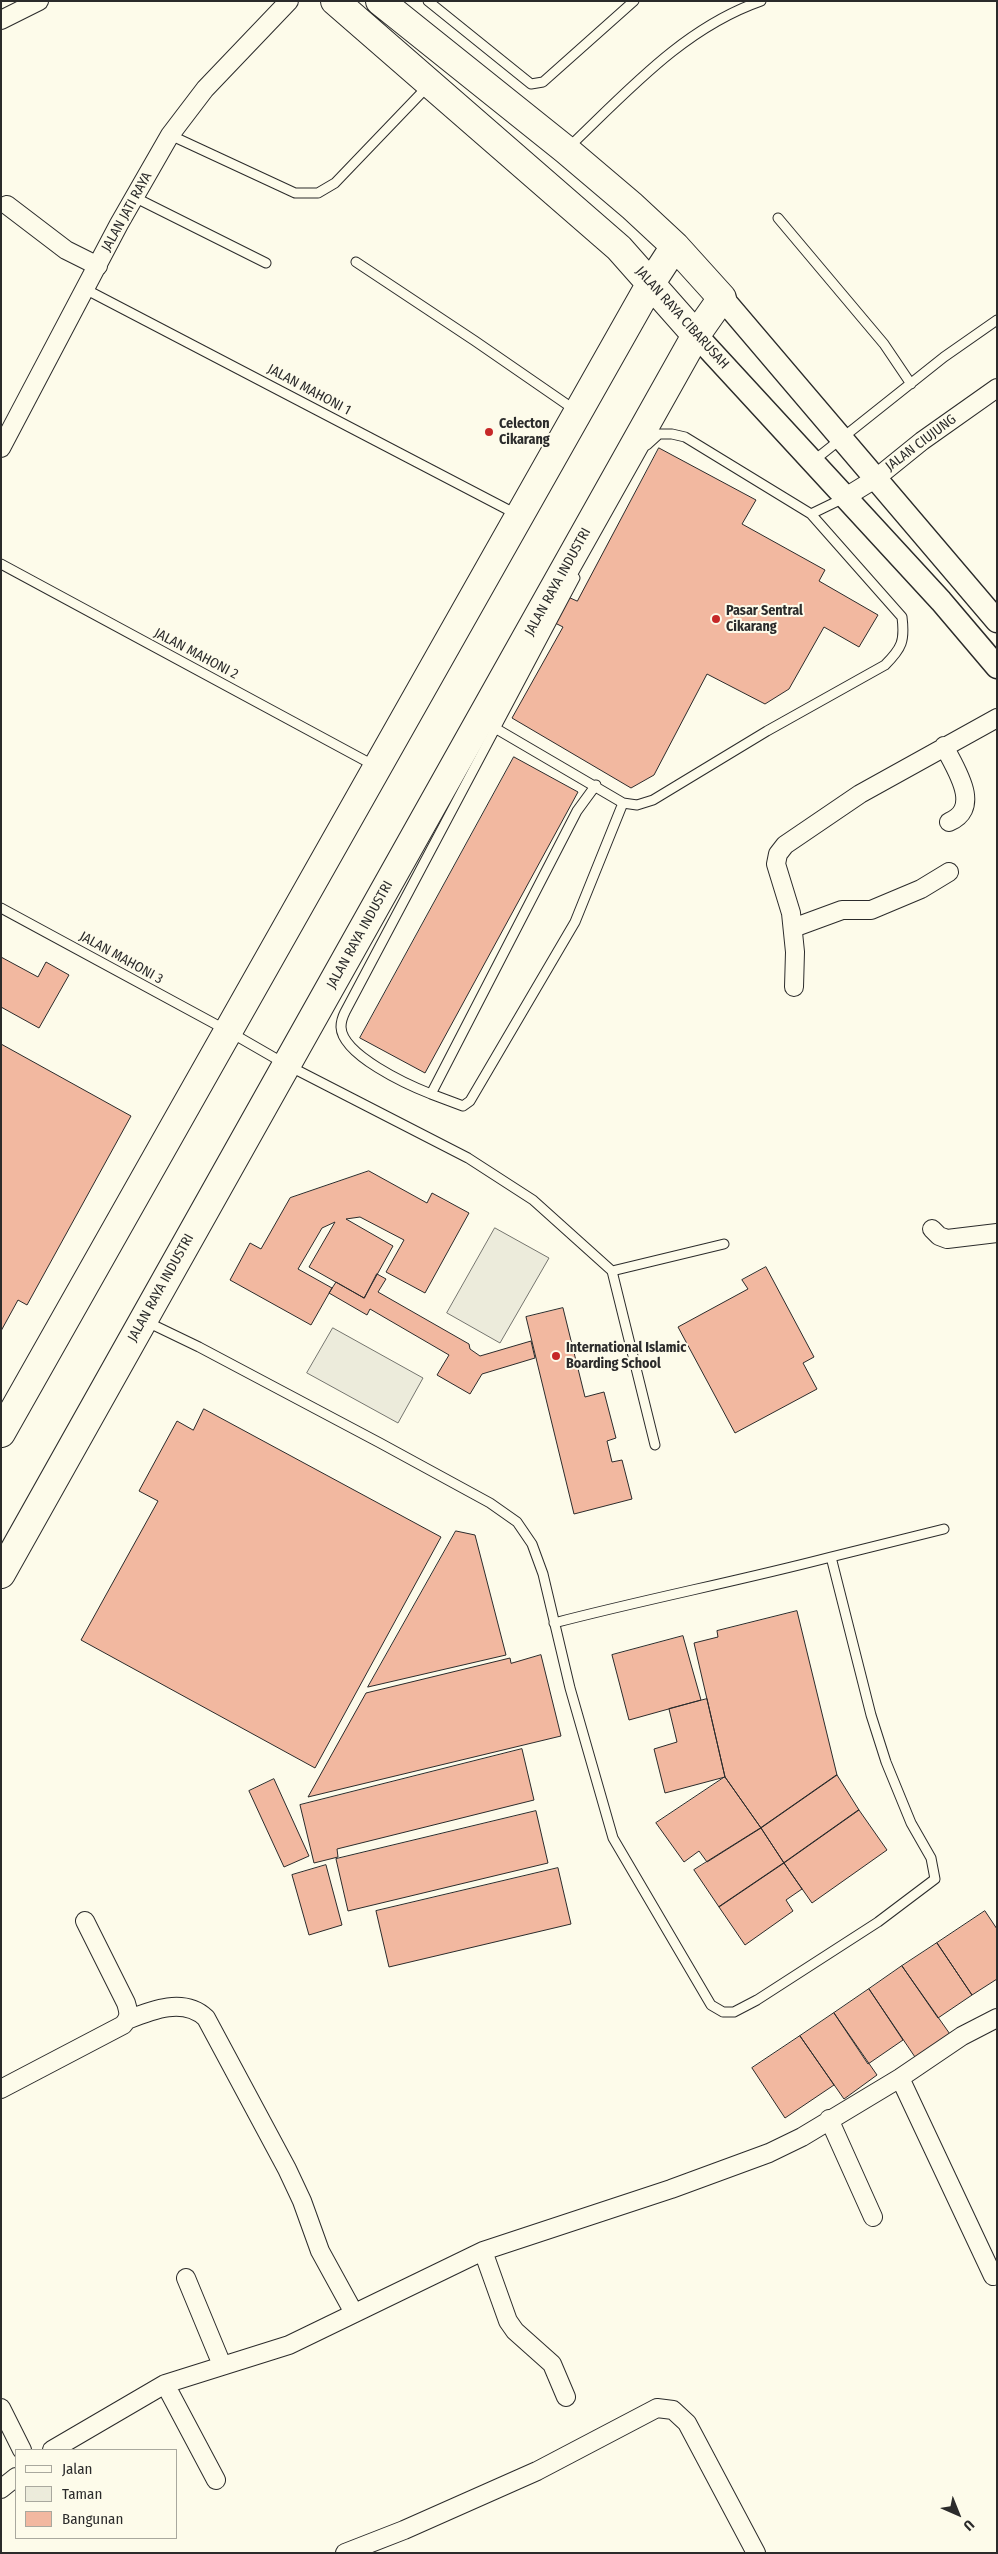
<!DOCTYPE html>
<html>
<head>
<meta charset="utf-8">
<style>
	body { margin:0 }
	#map { position:relative; width:998px; height:2554px; overflow:hidden; background:#fdfbea; font-family:"Fira Sans Condensed",sans-serif }
	canvas { display:block }
	.frame { position:absolute; inset:0; border:2px solid #2b2b2b; pointer-events:none }
	.legend { position:absolute; left:15px; top:2449px; width:162px; height:90px; box-sizing:border-box; background:#fdfbea; border:1px solid #a9a89e; margin:0; padding:6px 9px; list-style:none; font-size:15px; color:#2b2b2b }
	.legend li { display:flex; align-items:center; gap:10px; height:25px }
	.legend b { width:25px; border:1px solid #a9a89e }
	.north { position:absolute; left:933px; top:2489px; width:50px; height:50px; -webkit-text-stroke:4px #fdfbea; paint-order:stroke; rotate:136deg; font-size:14px; font-weight:700; line-height:20px; text-align:center; color:#2b2b2b }
	.north::after { content:''; display:block; margin:auto; width:18px; height:22px; background:#2b2b2b; clip-path:polygon(50% 0,100% 100%,50% 72%,0 100%) }
</style>
</head>
<body>
<div id="map">
<canvas width="998" height="2554"></canvas>
<div class="frame"></div>
<ul class="legend">
<li><b style="height:6px;background:#fdfbea"></b>Jalan</li>
<li><b style="height:14px;background:#ecebdb"></b>Taman</li>
<li><b style="height:14px;background:#f2b8a0"></b>Bangunan</li>
</ul>
<div class="north">U</div>
</div>
<script>
const g = document.querySelector('canvas').getContext('2d');
g.lineJoin = 'round';
function fill(path, color) {
  g.fillStyle = color;
  g.fill(path, 'evenodd');
}
function strokePath(path, color, width, dash) {
  g.strokeStyle = color;
  g.lineWidth = width;
  g.lineCap = dash ? 'butt' : 'round';
  g.setLineDash(dash || []);
  g.stroke(path);
}
function write(font, color, halo, rows, align = 'center') {
  g.font = font + ' "Fira Sans Condensed",sans-serif';
  g.lineWidth = 4;
  g.setLineDash([]);
  g.textBaseline = 'middle';
  g.strokeStyle = halo;
  g.fillStyle = color;
  for (const [text, x, y, turn = 0] of rows) {
    g.save();
    g.translate(x, y);
    g.rotate((+turn || 0) * Math.PI / 180);
    g.textAlign = isNaN(turn) ? turn : align;
    if (halo) g.strokeText(text, 0, 0);
    g.fillText(text, 0, 0);
    g.restore();
  }
}
const green = new Path2D(`
	M495,1228L549,1258L500,1343L447,1313Z
	M333,1328L423,1378L398,1423L307,1373Z`);
const building = new Path2D(`
	M659,448L756,500L742,524L825,570L819,581L878,615L859,647L824,627L789,689L765,704L707,674L654,775L631,788L512,718L563,627L555,623L568,597L577,601Z
	M514,757L578,792L425,1073L360,1038Z
	M1,957L38,977L46,962L69,975L39,1028L1,1007Z
	M1,1044L131,1116L27,1305L18,1300L1,1331Z
	M369,1171L427,1203L432,1193L469,1213L425,1293L386,1272L404,1240L360,1217L346,1219L393,1246L364,1298L309,1267L335,1222L322,1228L298,1269L332,1288L311,1325L230,1280L250,1243L261,1249L290,1198Z
	M766,1267L814,1357L803,1363L817,1389L735,1433L678,1327L748,1289L742,1280Z
	M377,1274L386,1279L378,1292L469,1344L470,1349L480,1356L531,1341L535,1358L482,1374L470,1394L437,1375L449,1355L370,1309L367,1315L329,1293L336,1282L364,1298Z
	M563,1308L585,1397L604,1392L616,1438L607,1441L612,1462L622,1460L632,1499L574,1514L526,1317Z
	M204,1409L441,1537L315,1768L81,1640L158,1501L139,1491L177,1421L193,1430Z
	M456,1531L475,1535L506,1655L368,1687Z
	M797,1611L837,1775L761,1828L725,1777L694,1643L718,1637L717,1631Z
	M683,1636L701,1700L629,1720L612,1655Z
	M541,1655L561,1736L308,1797L366,1693L510,1658L511,1663Z
	M707,1699L725,1777L665,1793L654,1749L677,1742L669,1709Z
	M522,1749L534,1800L337,1849L338,1857L314,1863L300,1805Z
	M837,1775L859,1810L784,1863L761,1828Z
	M725,1777L761,1828L707,1862L699,1851L684,1862L656,1823Z
	M274,1779L309,1856L284,1867L249,1791Z
	M859,1810L887,1850L812,1903L784,1863Z
	M536,1811L548,1863L348,1911L336,1859Z
	M761,1828L784,1863L719,1907L694,1870Z
	M784,1863L802,1889L786,1900L793,1911L745,1945L719,1907Z
	M326,1865L342,1925L309,1935L292,1875Z
	M558,1868L571,1924L389,1967L376,1911Z
	M985,1911L997,1929V1979L972,1995L937,1943Z
	M937,1943L972,1995L938,2018L902,1966Z
	M902,1966L952,2037L917,2060L869,1989Z
	M869,1989L903,2040L868,2064L834,2013Z
	M834,2013L877,2075L844,2099L800,2036Z
	M800,2036L834,2085L785,2118L752,2068Z`);
const service = new Path2D(`
	M428,1L531,84L543,82L634,1
	M170,135L295,193H318L335,183L429,85
	M568,148C626,93 683,28 761,1
	M134,197L266,263
	M778,218L884,344L911,384
	M356,262L475,341L575,410
	M85,289L518,515
	M812,462L944,357L997,320
	M811,514L844,498
	M1,564L375,766
	M575,578L345,1012C343,1016 341,1022 341,1027C342,1055 408,1085 431,1094L577,811L596,785
	M483,721L623,803L637,805L653,800L767,731L885,665C902,648 905,641 902,617L811,514L685,437L672,434H659L647,445
	M1,908L228,1031L287,1065L468,1158L533,1200L612,1271L655,1445
	M431,1094L463,1106L470,1101L575,922L623,803
	M612,1271L724,1244
	M145,1321L199,1347L380,1443L490,1503L517,1522L532,1544L543,1574L570,1688L613,1838L711,2005L723,2012H734L757,2000L878,1922L935,1879L931,1858L911,1823L886,1762L871,1715L831,1557C739,1581 646,1599 554,1623
	M831,1557L944,1529`);
const minor = new Path2D(`
	M1,20L39,1
	M7,205L66,250L98,266
	M1,448L119,224L170,135L205,89L289,1
	M844,498L875,479L922,441L997,388
	M944,746C955,768 983,808 949,822
	M793,928L842,910H871L921,889L949,872
	M794,987L795,952L791,913L776,864L778,854L785,845L860,794L997,718
	M932,1229L939,1236L947,1239L997,1233
	M127,2020C152,2010 184,1997 206,2018L287,2169L302,2201L320,2251L354,2313
	M900,2078L993,2276
	M1,2089L123,2025C130,2017 129,2013 126,2003L85,1921
	M829,2119L873,2217
	M483,2251L508,2321L515,2331L552,2364L566,2397
	M186,2278L222,2365
	M165,2384L216,2480
	M1,2408L22,2450
	M52,2450L165,2384L289,2345L483,2251L671,2189L769,2153L802,2137L900,2078L962,2036L997,2018
	M1,2489L16,2477
	M345,2553L404,2530L537,2471L657,2408L673,2410L687,2423L756,2553`);
const tertiary = new Path2D(`
	M722,298L997,621
	M696,335L941,601L997,667`);
const primary = new Path2D(`
	M335,1L619,248L696,335
	M1,1433L651,283L675,246
	M1,1574L696,335L722,298L675,246L632,206L566,150L380,1`);
const markers = [
	[489,432,5,"#c62828"],
	[716,619,5,"#c62828"],
	[556,1356,5,"#c62828"]
];
const streetNames = [
	["JALAN JATI RAYA",127,212,-61],
	["JALAN RAYA CIBARUSAH",682,318,48],
	["JALAN MAHONI 1",309,390,28],
	["JALAN CIUJUNG",921,443,-37],
	["JALAN RAYA INDUSTRI",558,582,-61],
	["JALAN MAHONI 2",196,654,28],
	["JALAN RAYA INDUSTRI",360,935,-61],
	["JALAN MAHONI 3",121,958,29],
	["JALAN RAYA INDUSTRI",161,1288,-61]
];
const poiNames = [
	["Celecton",499,424],
	["Cikarang",499,440],
	["Pasar Sentral",726,611],
	["Cikarang",726,627],
	["International Islamic",566,1348],
	["Boarding School",566,1364]
];
fill(green, '#ecebdb');
strokePath(green, '#74746e', 1);
fill(building, '#f2b8a0');
strokePath(building, '#2b2b2b', 1);
strokePath(service, '#2b2b2b', 11);
strokePath(minor, '#2b2b2b', 20);
strokePath(tertiary, '#2b2b2b', 25);
strokePath(primary, '#2b2b2b', 30);
strokePath(service, '#fdfbea', 9);
strokePath(minor, '#fdfbea', 18);
strokePath(tertiary, '#fdfbea', 22);
strokePath(primary, '#fdfbea', 28);
for (const [x, y, r, color] of markers) {
  const dot = new Path2D();
  dot.arc(x, y, r, 0, 2 * Math.PI);
  g.fillStyle = color;
  g.fill(dot);
  strokePath(dot, '#fdfbea', 2);
}
write('14px', '#2b2b2b', '#fdfbea', streetNames);
write('bold 14px', '#2b2b2b', '#fdfbea', poiNames, 'left');
</script>
</body>
</html>
